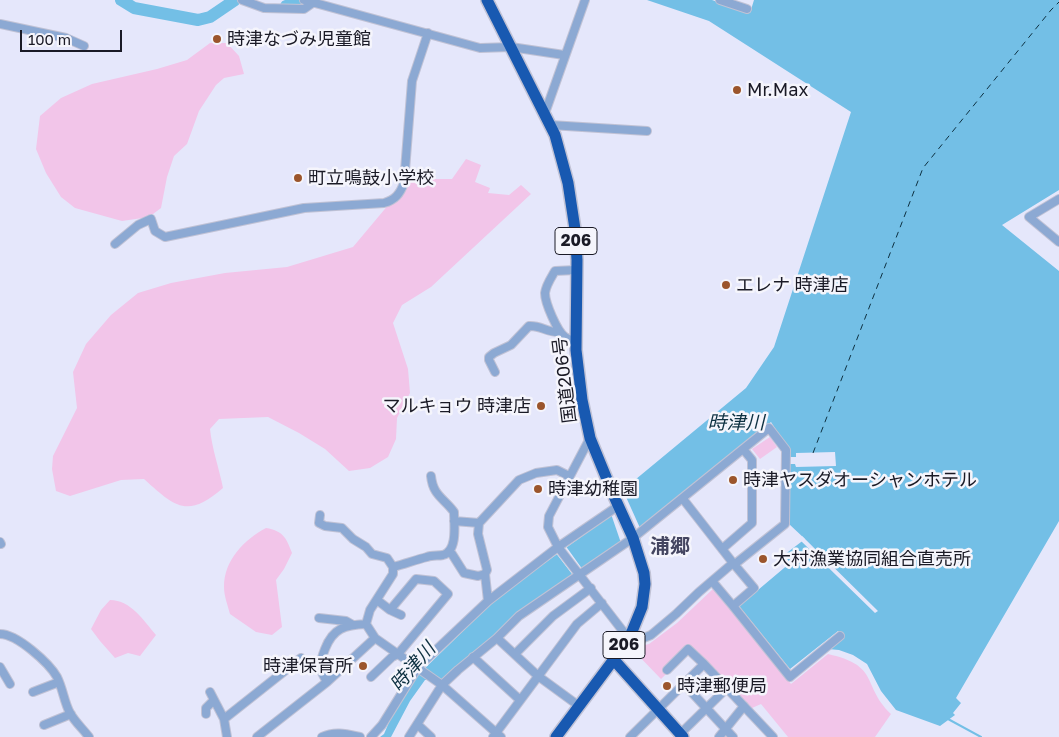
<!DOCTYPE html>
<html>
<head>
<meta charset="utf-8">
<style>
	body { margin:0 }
	#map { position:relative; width:1059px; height:737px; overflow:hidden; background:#e5e7fb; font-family:"Golos Text",sans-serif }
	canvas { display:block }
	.scale { position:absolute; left:20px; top:30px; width:102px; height:22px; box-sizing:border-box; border:2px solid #1a1a26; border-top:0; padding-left:6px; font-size:15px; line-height:18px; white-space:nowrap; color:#1a1a26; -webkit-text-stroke:4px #f5f5fc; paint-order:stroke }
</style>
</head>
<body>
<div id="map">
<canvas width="1059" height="737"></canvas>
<div class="scale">100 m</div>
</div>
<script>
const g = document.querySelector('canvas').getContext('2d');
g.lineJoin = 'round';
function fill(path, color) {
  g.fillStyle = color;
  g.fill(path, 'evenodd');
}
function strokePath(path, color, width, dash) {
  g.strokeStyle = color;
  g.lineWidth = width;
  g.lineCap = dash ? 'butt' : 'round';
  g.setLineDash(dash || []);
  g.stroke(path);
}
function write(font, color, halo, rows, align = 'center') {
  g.font = font + ' "Golos Text","Noto Sans JP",sans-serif';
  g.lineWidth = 5;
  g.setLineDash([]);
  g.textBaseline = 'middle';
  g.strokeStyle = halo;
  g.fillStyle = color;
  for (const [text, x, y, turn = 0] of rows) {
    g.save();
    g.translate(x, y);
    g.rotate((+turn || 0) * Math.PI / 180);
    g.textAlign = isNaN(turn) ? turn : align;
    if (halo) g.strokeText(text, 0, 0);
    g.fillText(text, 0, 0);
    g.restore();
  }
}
const green = new Path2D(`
	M210,43H227L239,56L244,74L224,78L216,85L199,111L187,144L174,156L167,177L161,208L149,217L122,221L75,208L61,197L46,173L36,149L40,116L61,98L92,84L157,69L187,60Z
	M466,159L481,165L475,182L490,188L488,193L509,195L521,185L531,194L431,287L402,305L393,323L408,369L410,393L397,418L396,439L388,457L370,468L349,471L325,449L299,433L268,417L219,419L210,429C212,449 219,468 223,488C187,519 175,507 144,479L121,480L70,496L56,491L52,469L53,456L77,408L73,372L86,344L111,315L138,293L171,283L225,273L287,267L353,247L410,179H452Z
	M770,437L777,447L760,459L752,449Z
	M266,528C283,531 286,537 292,553L284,569L276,580L282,627L272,635L256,632L230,614C228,606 224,596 224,587C224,560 244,540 266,528Z
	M714,588L791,684L828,654C881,666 861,685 891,714L875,737H788L761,704L752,708L710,664L705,663L692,649L661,679L634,651L641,646L649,644L677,623Z
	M110,600C131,600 144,621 156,635L140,656L128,653L115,658L100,641L91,629L101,610Z`);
const water = new Path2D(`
	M647,0H712L750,13L754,0H1059V190L1002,225L1059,271V521L956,698L961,703L953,713L955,715L940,726L896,710L881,691L867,664L853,655L839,650L828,649L844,636L838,631L790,669L739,606L790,563L784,555L805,539L789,524L788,449L771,422L620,544L494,638L443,680H425L410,701L391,737H380L384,734L390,720L418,675L500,595L609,517L624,489L746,388L774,347L851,112L709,21Z`);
const pier = new Path2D(`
	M835,452L836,466L796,467L795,464H786V457H796V453Z
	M622,488L640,528L621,543L610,511Z
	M802,536L878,611L875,613L800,540Z
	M565,545L583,570L575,578L555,552Z`);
const stream = new Path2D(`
	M948,719L981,737`);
const river = new Path2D(`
	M121,0L134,8L198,20L210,17L235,0
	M286,6L306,0`);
const ferry = new Path2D(`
	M813,453L923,168L1051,10L1059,2`);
const minor = new Path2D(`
	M242,0L264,8L304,9L314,2
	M304,0L480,48L511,47L564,55
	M720,0L747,9
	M0,24L66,38L84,46
	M545,113L585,0
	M550,125L647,131
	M1059,199L1029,217L1059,242
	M115,244L138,225L151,219L155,231L165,237L304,208L384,203C395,200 400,194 404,183L412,81L428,33
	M576,342C573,341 568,339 565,337C557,331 545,303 545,293C546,285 551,278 555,271L576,270
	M495,372L489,360V357L494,353L511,345L529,326C541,325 547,333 560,332
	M590,438L549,516L548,527L558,547L629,639H641L651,635L676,614L699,592L733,563L683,499
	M320,515L319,523L325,526L342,528L353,539L366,547L372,554L387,558L393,567V574L370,610L366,624
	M454,521L479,523
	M0,542L1,544
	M449,552L452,554L464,573L478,576L485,574
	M733,563L754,588L733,606L790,677L840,636
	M735,564L785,524L786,450L769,428L743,449
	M393,567C405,564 415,560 427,557C432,555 438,556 443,555C458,551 454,524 454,512C444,498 433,496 431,476
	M712,581L733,606
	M377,600L390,610L401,615
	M488,601L485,574L487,570L478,534L479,523L519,480L536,473L557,470L569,476
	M319,618L346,621L353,625
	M366,624L375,638L442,685L501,737
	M366,624C345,625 333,628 325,649C323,654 320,662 321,668C321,673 325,678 327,682L375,638
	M0,634C17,634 49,663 57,677C63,689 64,702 70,713C75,722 83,729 89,737
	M497,638L538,676L579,706
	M515,654L553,616L591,588
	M473,657L520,700
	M0,667L10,684
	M667,670L688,649L704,664
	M371,677L392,657L398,654L448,594L434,581L416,579L390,610
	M684,684L733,737
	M33,692L59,682
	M210,692L224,719
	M206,714V708L214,700
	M44,725L71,714
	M418,725L431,737
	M680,734L727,688
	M227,737L224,719L301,658
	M257,737L327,682
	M322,737C335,731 346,734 360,737
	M371,737L382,725L418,667L488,601L558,547L618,506
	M409,737L442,685L458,670L497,638L519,616L633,538L743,449L752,460V523L722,549
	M493,737L577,624L602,603
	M630,737L704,664L773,737
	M719,737L744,706`);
const highway = new Path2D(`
	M487,0L555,135L568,183L575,229L577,260L576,350L582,400L590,438L613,494L633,538L644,573L645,584L642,607L629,639L556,737
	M614,660L683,737`);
const markers = [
	[217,39,5,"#9b552c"],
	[737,90,5,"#9b552c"],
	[298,178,5,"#9b552c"],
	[726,285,5,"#9b552c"],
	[541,406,5,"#9b552c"],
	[733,480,5,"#9b552c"],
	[538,489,5,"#9b552c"],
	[763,559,5,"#9b552c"],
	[363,666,5,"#9b552c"],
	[667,686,5,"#9b552c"]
];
const shields = [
	[576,241,42],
	[624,645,42]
];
const shieldNames = [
	["206",576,241],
	["206",624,645]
];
const poiNames = [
	["時津なづみ児童館",227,39],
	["Mr.Max",747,90],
	["町立鳴鼓小学校",308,178],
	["エレナ 時津店",736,285],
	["マルキョウ 時津店",531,406,"right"],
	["時津ヤスダオーシャンホテル",743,480],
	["時津幼稚園",548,489],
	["大村漁業協同組合直売所",773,559],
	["時津保育所",353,666,"right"],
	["時津郵便局",677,686]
];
const streetNames = [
	["国道206号",565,380,-97]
];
const waterNames = [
	["時津川",736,423],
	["時津川",413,667,-49]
];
const quarterNames = [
	["浦郷",670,547]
];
fill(green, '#f2c5e9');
fill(water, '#73bfe6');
fill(pier, '#e5e7fb');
strokePath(stream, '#73bfe6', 2);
strokePath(river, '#73bfe6', 12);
strokePath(ferry, '#0e3142', 1, [6, 5]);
strokePath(minor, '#c0c2d5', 10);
strokePath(highway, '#c0c2d5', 14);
strokePath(minor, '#8ca9d3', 8);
strokePath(highway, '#1859b1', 11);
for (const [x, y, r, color] of markers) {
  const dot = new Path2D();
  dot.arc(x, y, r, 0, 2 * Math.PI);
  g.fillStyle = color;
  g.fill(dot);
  strokePath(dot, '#f5f5fc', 2);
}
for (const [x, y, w] of shields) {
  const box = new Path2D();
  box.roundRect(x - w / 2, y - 13.5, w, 27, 4);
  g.fillStyle = '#f5f5fc';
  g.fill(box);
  strokePath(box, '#1a1a26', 1);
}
write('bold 16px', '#1a1a26', null, shieldNames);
write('18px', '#1a1a26', '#f5f5fc', poiNames, 'left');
write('18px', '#1a1a26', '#f5f5fc', streetNames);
write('italic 19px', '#0e3142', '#f5f5fc', waterNames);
write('bold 20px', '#444560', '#f5f5fc', quarterNames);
</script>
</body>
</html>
